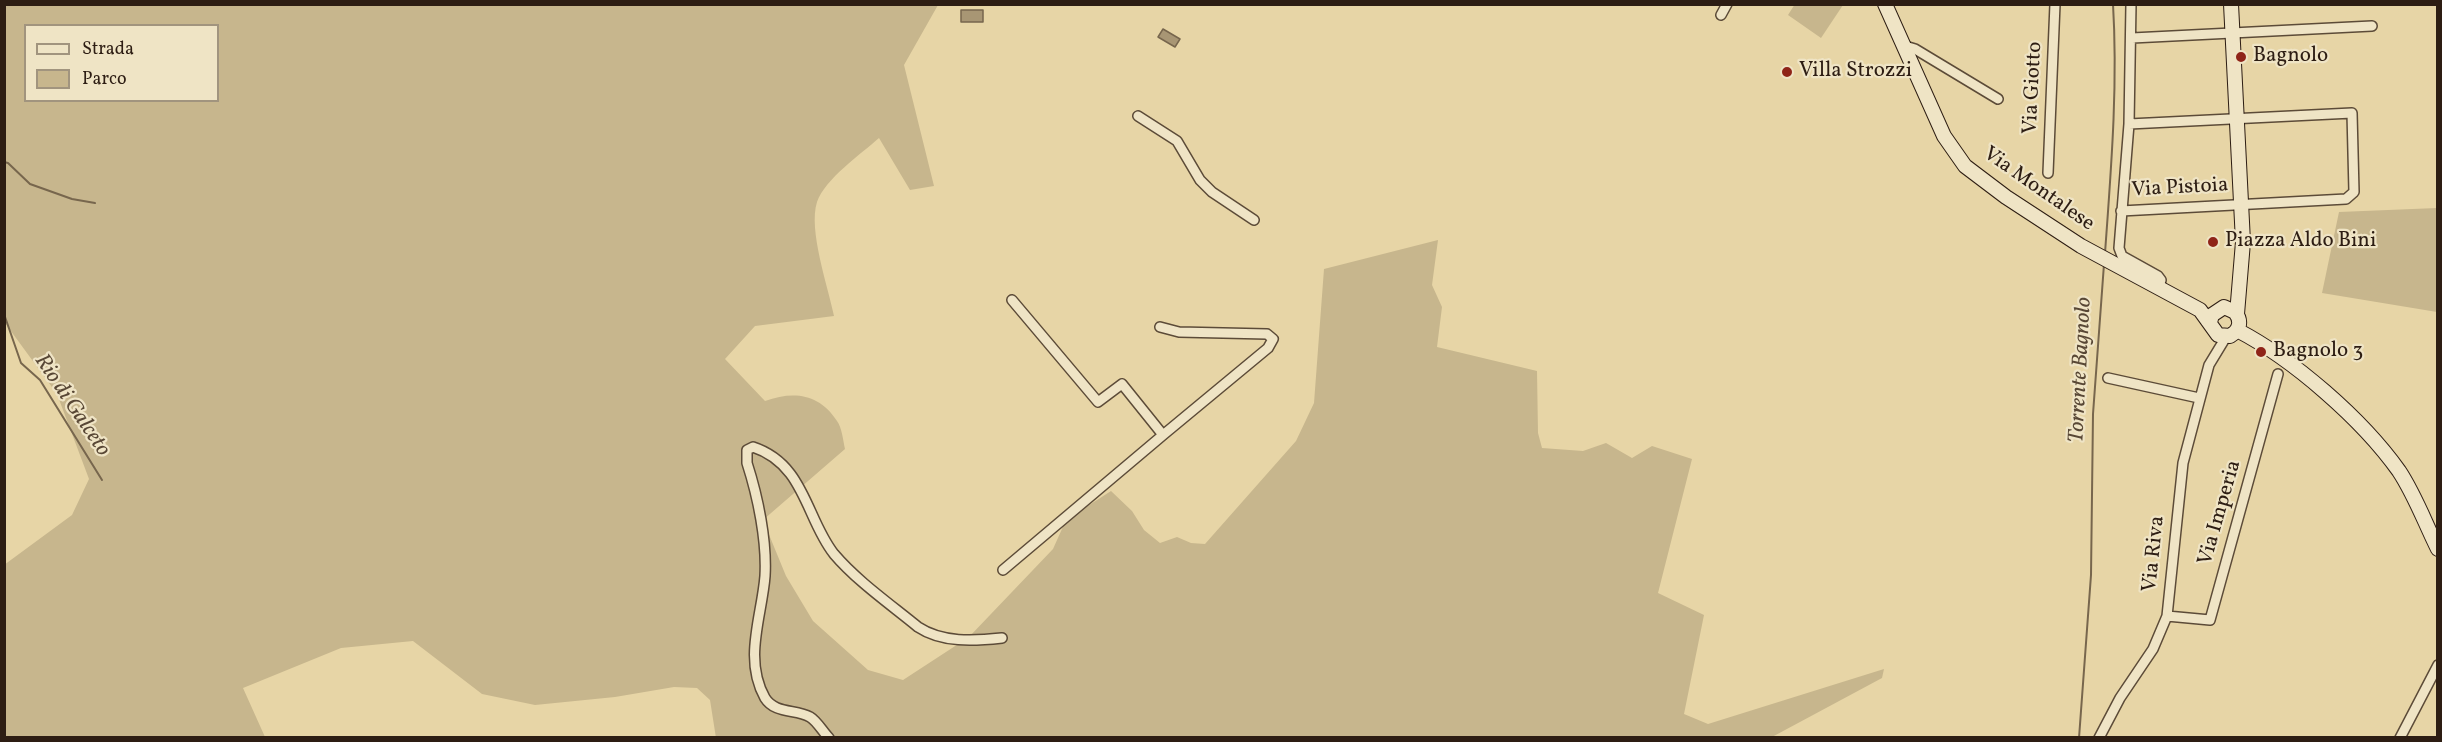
<!DOCTYPE html>
<html>
<head>
<meta charset="utf-8">
<style>
	body { margin:0 }
	#map { position:relative; width:2442px; height:742px; overflow:hidden; background:#e7d5a6; font-family:Vollkorn,serif }
	canvas { display:block }
	.frame { position:absolute; inset:0; border:6px solid #2d1d13; pointer-events:none }
	.legend { position:absolute; left:24px; top:24px; width:195px; height:78px; box-sizing:border-box; background:#efe4c5; border:2px solid #a1947e; margin:0; padding:8px 10px; list-style:none; font-size:18px; color:#2d1d13 }
	.legend li { display:flex; align-items:center; gap:12px; height:30px }
	.legend b { width:30px; border:2px solid #a1947e }
</style>
</head>
<body>
<div id="map">
<canvas width="2442" height="742"></canvas>
<div class="frame"></div>
<ul class="legend">
<li><b style="height:8px;background:#efe4c5"></b>Strada</li>
<li><b style="height:16px;background:#c7b68d"></b>Parco</li>
</ul>
</div>
<script>
const g = document.querySelector('canvas').getContext('2d');
g.lineJoin = 'round';
function fill(path, color) {
  g.fillStyle = color;
  g.fill(path, 'evenodd');
}
function strokePath(path, color, width, dash) {
  g.strokeStyle = color;
  g.lineWidth = width;
  g.lineCap = dash ? 'butt' : 'round';
  g.setLineDash(dash || []);
  g.stroke(path);
}
function write(font, color, halo, rows, align = 'center') {
  g.font = font + ' Vollkorn,serif';
  g.lineWidth = 4.5;
  g.setLineDash([]);
  g.textBaseline = 'middle';
  g.strokeStyle = halo;
  g.fillStyle = color;
  for (const [text, x, y, turn = 0] of rows) {
    g.save();
    g.translate(x, y);
    g.rotate((+turn || 0) * Math.PI / 180);
    g.textAlign = isNaN(turn) ? turn : align;
    if (halo) g.strokeText(text, 0, 0);
    g.fillText(text, 0, 0);
    g.restore();
  }
}
const green = new Path2D(`
	M1795,4H1843V5L1821,38L1788,15Z
	M5,5H938L904,65L934,186L910,190L879,138C861,154 825,179 817,202C808,230 828,286 834,316L755,326L725,359L765,401C793,391 819,393 837,421C842,428 843,440 845,449L763,520L786,576L813,621L868,670L903,680L969,637L1053,549L1066,520L1111,491L1132,511L1144,530L1160,543L1177,537L1191,543L1205,544L1296,441L1314,403L1324,269L1438,240L1432,285L1442,307L1437,347L1537,371L1538,433L1542,448L1583,451L1606,443L1632,458L1652,446L1692,459L1658,593L1704,615L1684,714L1708,724L1884,669L1882,678L1772,737L716,738L710,700L697,688L674,687L615,697L535,705L482,694L413,641L341,648L243,688L265,737H5L4,565L72,515L89,479L57,394L5,323ZM26,26H218V100H26Z
	M2437,208V312L2322,293L2339,212Z`);
const water = new Path2D(`
	M961,10H983V22H961Z
	M1163,29L1180,39L1175,47L1158,37Z`);
const stream = new Path2D(`
	M4,162L8,163L30,184L72,199L95,203
	M2105,253C2111,170 2118,87 2113,4
	M4,314L21,363L40,380L102,480
	M2079,738L2091,575L2093,414L2104,264`);
const street = new Path2D(`
	M2131,4L2129,124L2119,248L2122,256L2158,276L2161,280L2159,287
	M1721,15L1727,4
	M2132,38L2372,26
	M1905,46L1915,49L1998,99
	M1138,116L1177,141L1200,180L1212,192L1254,220
	M2048,173L2055,4
	M2121,211L2346,199L2354,192L2352,113L2129,124
	M1012,300L1098,402L1122,384L1163,435L1268,348L1273,339L1267,334L1179,332L1160,327
	M2108,378L2199,398
	M1003,570L1163,435
	M2167,616L2210,620L2278,374
	M829,738C823,732 817,721 810,717C796,709 775,714 765,698C743,659 762,616 765,576C767,541 758,497 747,463V450L753,447C805,464 806,519 834,554C857,581 890,604 918,627C942,643 974,641 1002,638
	M2099,738L2120,698L2153,649L2167,616L2183,463L2209,365L2226,337
	M2400,738L2438,665`);
const secondary = new Path2D(`
	M1885,4L1944,136L1965,166L2006,197L2081,246L2200,310L2218,335L2230,336C2240,330 2242,321 2235,312L2224,307L2212,315L2210,322
	M2231,4L2243,242L2237,314
	M2237,330C2293,359 2362,419 2399,471C2415,495 2425,523 2438,549`);
const markers = [
	[2241,57,6,"#8f2418"],
	[1787,72,6,"#8f2418"],
	[2213,242,6,"#8f2418"],
	[2261,352,6,"#8f2418"]
];
const poiNames = [
	["Bagnolo",2253,57],
	["Villa Strozzi",1799,72],
	["Piazza Aldo Bini",2225,242],
	["Bagnolo 3",2273,352]
];
const streetNames = [
	["Via Giotto",2034,88,-87],
	["Via Pistoia",2180,189,-3],
	["Via Montalese",2038,190,35],
	["Via Imperia",2221,513,-74],
	["Via Riva",2155,554,-84]
];
const waterNames = [
	["Torrente Bagnolo",2082,370,-87],
	["Rio di Galceto",71,406,56]
];
fill(green, '#c7b68d');
fill(water, '#a89674');
strokePath(water, '#77664d', 1.5);
strokePath(stream, '#77664d', 2);
strokePath(street, '#5c4b38', 12);
strokePath(secondary, '#2d1d13', 16);
strokePath(street, '#efe4c5', 9);
strokePath(secondary, '#efe4c5', 14);
for (const [x, y, r, color] of markers) {
  const dot = new Path2D();
  dot.arc(x, y, r, 0, 2 * Math.PI);
  g.fillStyle = color;
  g.fill(dot);
  strokePath(dot, '#efe4c5', 2);
}
write('21px', '#2d1d13', '#efe4c5', poiNames, 'left');
write('21px', '#2d1d13', '#efe4c5', streetNames);
write('italic 22px', '#584735', '#efe4c5', waterNames);
</script>
</body>
</html>
